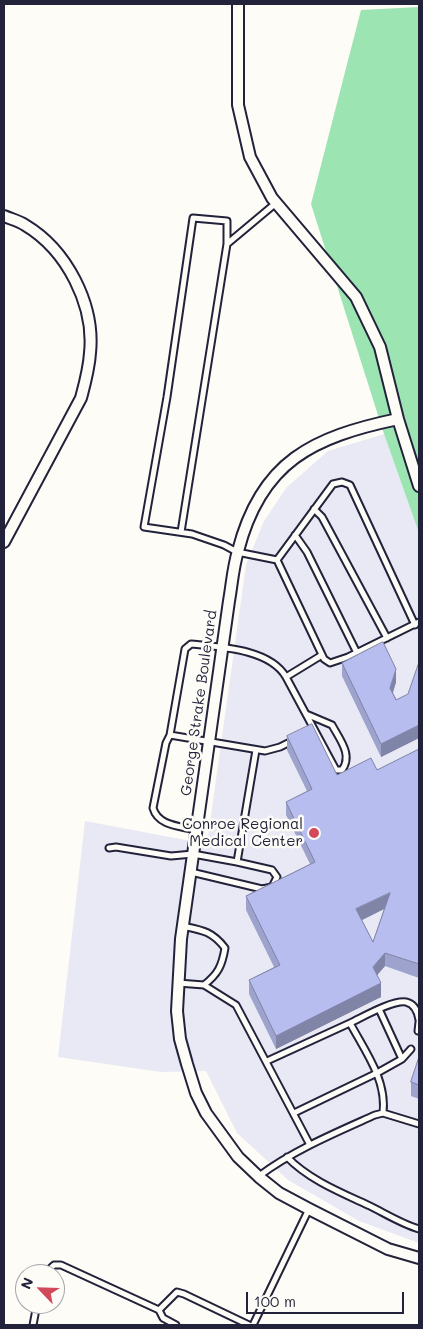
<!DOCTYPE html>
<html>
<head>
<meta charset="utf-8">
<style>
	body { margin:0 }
	#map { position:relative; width:423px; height:1329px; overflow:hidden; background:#fdfcf7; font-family:Mali,sans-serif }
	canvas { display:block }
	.frame { position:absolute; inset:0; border:5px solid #22223b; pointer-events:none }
	.north { position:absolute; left:15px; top:1264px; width:50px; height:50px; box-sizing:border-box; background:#fdfcf7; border:1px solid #a5a5ac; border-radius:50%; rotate:294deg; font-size:14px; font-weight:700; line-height:20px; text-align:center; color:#22223b }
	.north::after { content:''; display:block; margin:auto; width:18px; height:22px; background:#d1495b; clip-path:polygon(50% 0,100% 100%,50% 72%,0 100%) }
	.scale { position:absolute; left:246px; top:1292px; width:158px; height:22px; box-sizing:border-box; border:2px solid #22223b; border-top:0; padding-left:6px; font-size:15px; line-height:18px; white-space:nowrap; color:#22223b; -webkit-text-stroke:4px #fdfcf7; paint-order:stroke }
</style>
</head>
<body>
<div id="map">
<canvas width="423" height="1329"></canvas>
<div class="frame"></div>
<div class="north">N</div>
<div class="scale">100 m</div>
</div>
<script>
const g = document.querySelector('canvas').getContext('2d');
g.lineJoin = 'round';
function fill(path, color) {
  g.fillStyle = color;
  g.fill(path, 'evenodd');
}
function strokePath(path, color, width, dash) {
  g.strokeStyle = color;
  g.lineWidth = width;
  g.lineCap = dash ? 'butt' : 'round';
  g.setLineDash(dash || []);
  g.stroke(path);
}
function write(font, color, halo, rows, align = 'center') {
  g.font = font + ' Mali,sans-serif';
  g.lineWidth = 5;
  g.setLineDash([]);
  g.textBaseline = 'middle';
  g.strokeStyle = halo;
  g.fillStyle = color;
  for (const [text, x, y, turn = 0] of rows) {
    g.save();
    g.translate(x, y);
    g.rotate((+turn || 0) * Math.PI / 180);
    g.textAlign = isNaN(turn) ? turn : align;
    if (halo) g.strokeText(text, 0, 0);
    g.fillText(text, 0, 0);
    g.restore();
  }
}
const built = new Path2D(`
	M384,434L419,533V1243L359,1221L288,1180L237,1133L206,1071L161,1072L58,1057L85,821L207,844L246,565L264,521L287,487L328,451Z`);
const green = new Path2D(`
	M419,7V533L384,434L311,204L361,10Z`);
const lane = new Path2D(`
	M276,203L227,244V221L193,218L167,397L144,527L192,534L224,545L237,552L277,560L324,659L330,663L348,657L419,622
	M314,509L322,517L387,638
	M181,532L227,244
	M295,535L307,552L357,653
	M277,560L333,484L342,482L350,485L415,625
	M286,677L336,770H342C353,755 340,740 332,725L306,714
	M170,735L166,743L153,808C158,826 180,826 196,830
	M292,741L280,747L265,751L170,735L185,649L191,644C221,647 270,649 286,677L322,655
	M109,848L116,847L171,856L193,854L237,862L272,870L277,877L272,887L262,889L191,872
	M237,862L256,750
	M182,926C202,930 212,931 225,948C222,966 218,974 204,985
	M178,983L204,985L236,1005L310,1145
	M379,1009L402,1059
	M350,1023C363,1017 392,1000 406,1002C415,1004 418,1013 419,1020
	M418,1031L419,1022
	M267,1061L350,1023C365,1051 387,1080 383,1113
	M294,1113L377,1073L402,1059L411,1049
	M287,1157C309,1180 342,1193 370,1206C386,1214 402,1224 419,1229
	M259,1176C294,1150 335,1133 375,1115L383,1113L419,1124
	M44,1274L54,1265H61L159,1310L177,1292L184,1294L249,1325
	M159,1310L163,1318L176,1325
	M33,1325L37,1304
	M253,1325L309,1209`);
const street = new Path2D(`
	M238,4V105L250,157L272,198L356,297L380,347L398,419L419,486
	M4,216C11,219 19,221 25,225C67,250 95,305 90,353C89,369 85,383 81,398L4,542
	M398,419C313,437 261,461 238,551C233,567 232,584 229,601L181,939L177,1011L180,1039L187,1064L196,1093L206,1113L238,1157L259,1177L279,1193L309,1209L388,1249L419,1258`);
const wall = new Path2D(`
	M342,663L396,682L393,693L419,738L381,757L342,676Z
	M287,736L337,775L377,770L419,749V978L385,966L377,975L381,997L276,1049L249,994V980L274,967L246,910V896L310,864L286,815V802L307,791L287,750ZM384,909L373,942L362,920Z
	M419,1057V1099L411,1096V1082Z`);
const shadedWall = new Path2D(`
	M396,669V682L390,701V688Z
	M419,725V738L381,757V744Z
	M390,893V906L356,923V909Z
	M385,953V966L373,980V967Z
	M381,983V997L276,1049V1036Z`);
const building = new Path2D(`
	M383,642L396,669L390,688L396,700L408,694L419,662V725L381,744L342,663Z
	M312,724L337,775L371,758L377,770L419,749V964L385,953L373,967L381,983L276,1036L249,980L280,965L246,896L315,862L286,802L312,789L287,736ZM390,893L373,942L356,909Z
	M419,1057V1085L411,1082Z`);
const markers = [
	[314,833,6,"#d1495b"]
];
const streetNames = [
	["George Strake Boulevard",199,703,-82]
];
const poiNames = [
	["Conroe Regional",303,824],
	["Medical Center",303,841]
];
fill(built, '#e8e9f4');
fill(green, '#9ce4b2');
strokePath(lane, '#22223b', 9);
strokePath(street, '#22223b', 14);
strokePath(lane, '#fdfcf7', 5);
strokePath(street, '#fdfcf7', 10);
fill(wall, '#9da3cd');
fill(shadedWall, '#8084a7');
fill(building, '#b7bdee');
strokePath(building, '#8084a7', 1);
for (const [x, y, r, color] of markers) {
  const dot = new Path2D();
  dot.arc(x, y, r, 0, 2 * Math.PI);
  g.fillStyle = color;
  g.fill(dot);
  strokePath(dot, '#fdfcf7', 2);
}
write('15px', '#22223b', '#fdfcf7', streetNames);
write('15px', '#22223b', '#fdfcf7', poiNames, 'right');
</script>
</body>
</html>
